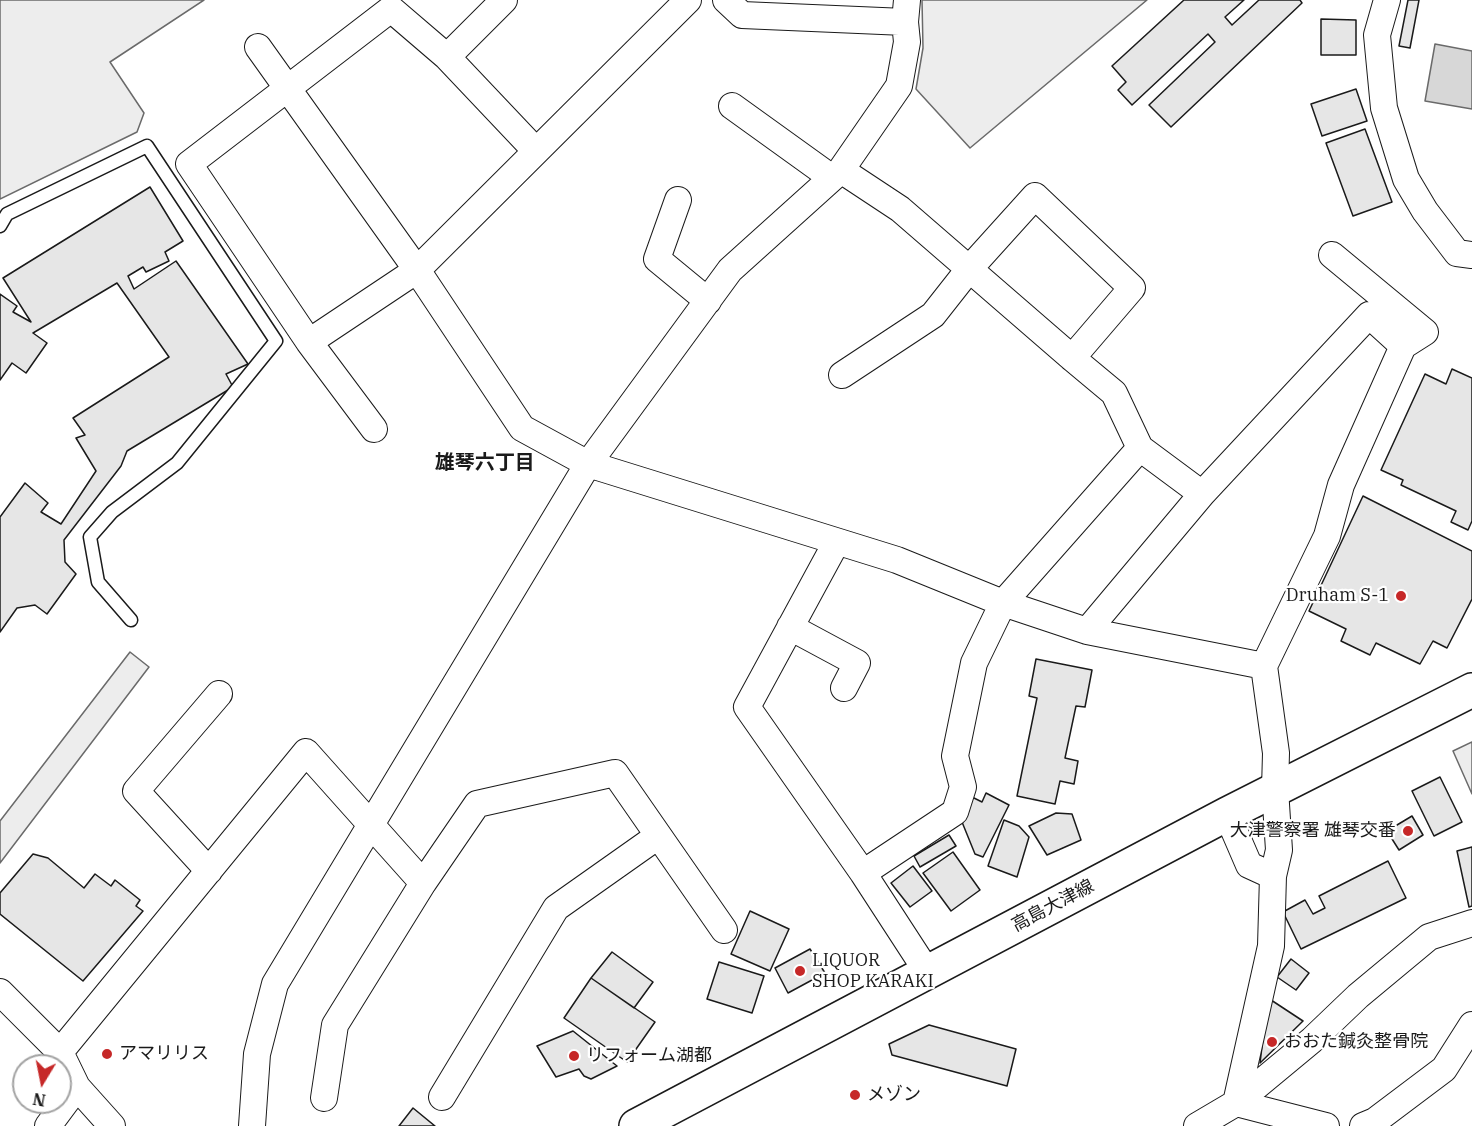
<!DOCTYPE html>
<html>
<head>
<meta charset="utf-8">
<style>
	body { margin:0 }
	#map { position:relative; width:1472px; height:1126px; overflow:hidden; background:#fff; font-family:"IBM Plex Serif",serif }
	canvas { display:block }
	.north { position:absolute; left:12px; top:1054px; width:60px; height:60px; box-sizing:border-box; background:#fff; border:2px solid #a3a3a3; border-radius:50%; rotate:190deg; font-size:16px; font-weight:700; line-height:24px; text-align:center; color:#1a1a1a }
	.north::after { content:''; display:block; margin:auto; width:21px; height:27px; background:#c62828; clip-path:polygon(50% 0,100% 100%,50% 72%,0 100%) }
</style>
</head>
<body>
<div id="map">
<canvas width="1472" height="1126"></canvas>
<div class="north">N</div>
</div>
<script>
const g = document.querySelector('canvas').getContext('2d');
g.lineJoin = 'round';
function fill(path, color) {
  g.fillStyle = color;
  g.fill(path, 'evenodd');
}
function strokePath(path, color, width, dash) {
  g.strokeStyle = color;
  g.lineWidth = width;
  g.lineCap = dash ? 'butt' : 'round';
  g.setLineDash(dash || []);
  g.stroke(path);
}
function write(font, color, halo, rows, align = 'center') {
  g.font = font + ' "IBM Plex Serif","Noto Sans JP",serif';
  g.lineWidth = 4.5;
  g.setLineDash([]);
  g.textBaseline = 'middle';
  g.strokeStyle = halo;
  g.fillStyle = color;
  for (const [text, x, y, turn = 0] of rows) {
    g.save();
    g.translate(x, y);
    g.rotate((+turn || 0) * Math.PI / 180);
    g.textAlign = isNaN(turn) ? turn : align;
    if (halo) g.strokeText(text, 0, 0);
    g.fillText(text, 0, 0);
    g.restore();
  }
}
const built = new Path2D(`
	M0,0H204L110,62L144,113L137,132L0,199Z
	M922,0H1147L970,148L916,89L923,48Z
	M130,652L149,667L0,863V821Z
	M1472,742V794L1453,751Z`);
const water = new Path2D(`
	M1435,44L1472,51V109L1425,101Z`);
const building = new Path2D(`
	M1184,0H1244L1225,17L1232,25L1259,0H1300L1302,3L1171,127L1149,105L1215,42L1208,34L1132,105L1118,90L1126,82L1112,66Z
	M1408,0H1419L1410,48L1399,46Z
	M1321,19L1356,20V55H1321Z
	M1356,89L1367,121L1322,136L1311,104Z
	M1365,129L1392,202L1353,216L1326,143Z
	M150,187L183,241L165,252L169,261L146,272L143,267L128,276L134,289L176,261L248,364L226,374L233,387L127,451L121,466L64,540L65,562L76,574L47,614L35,605L17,608L0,632V517L25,483L48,503L41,512L61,524L96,471L76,438L85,435L73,418L169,357L117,283L33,333L47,343L26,373L12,363L0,380V294L17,306L13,312L31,322L3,278Z
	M1452,369L1472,378V521L1468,530L1451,522L1456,511L1401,485L1403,480L1381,470L1425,374L1446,384Z
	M1363,496L1472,551V599L1447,648L1433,641L1420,664L1376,643L1370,655L1341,641L1346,629L1309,611Z
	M1036,659L1092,670L1085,707L1076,706L1065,758L1078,761L1074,784L1060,781L1055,804L1017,796L1037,698L1029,696Z
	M1440,777L1462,822L1434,836L1412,791Z
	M986,793L1009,805L983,857L975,854L962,822L972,797L982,802Z
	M1056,813L1072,814L1081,840L1047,855L1029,826Z
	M1412,816L1423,835L1399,850L1387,831Z
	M1004,820L1019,826L1029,837L1017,877L988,866Z
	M949,835L956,846L920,867L914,856Z
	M1472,847V906L1469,907L1457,851Z
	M953,852L980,890L951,911L923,873Z
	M33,854L48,858L84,888L95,874L111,886L115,880L140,900L136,906L143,911L83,981L0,914V893Z
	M1388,861L1406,898L1301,949L1283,912L1305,900L1313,914L1325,908L1319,896Z
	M913,866L932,891L910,907L891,883Z
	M750,911L789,929L770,971L731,954Z
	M810,949L825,973L788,993L775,968Z
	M612,952L653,982L634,1008L591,978Z
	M1291,959L1309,973L1296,990L1277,977Z
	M719,962L764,976L752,1013L707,999Z
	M591,978L655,1022L627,1062L564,1018Z
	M1268,998L1303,1021L1260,1063Z
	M929,1025L1016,1049L1007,1086L892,1055L889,1044Z
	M573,1031L617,1066L591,1079L584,1076L579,1069L556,1077L537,1046Z
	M413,1108L435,1126H399Z`);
const lane = new Path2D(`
	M0,226L7,214L147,146L276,341L177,463L112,512L90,537L98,582L131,620`);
const street = new Path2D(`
	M726,0L742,15L905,22
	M1387,0L1377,35L1384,108L1406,179L1425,211L1457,253L1472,255
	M258,47L417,270L522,428L588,464L897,560L1003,603L1087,631L1264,666
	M447,57L504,0
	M732,106L832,178
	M841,170L900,209L1072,358L1114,393L1140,448L1202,494L1087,631
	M678,200L657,259L708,301
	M309,342L189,164L391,9L447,57L536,151
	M842,375L933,315L970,268L1035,196L1132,288L1072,358
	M374,429L309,342L417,270L688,0
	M1202,494L1369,315L1403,346
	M836,543L747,707L863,873L928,973
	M790,627L857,663L844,688
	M1227,814L1249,865L1273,876
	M209,871L136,791L219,694
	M863,873L955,812L963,787L955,756L974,663L1003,603L1140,448
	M0,992L60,1052L77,1087L112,1126
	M60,1052L306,752L423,883
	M442,1097L556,908L658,836
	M324,1098L335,1025L423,883L477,804L615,773L724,930
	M1236,1103L1271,946L1273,876L1279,850L1275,789L1276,753L1264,666L1327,536L1341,485L1403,346L1425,332L1332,255
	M1236,1103L1326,1126
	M48,1126L77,1087
	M252,1126L257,1054L275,984L588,464L730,270L841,170L899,86L907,42L905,22L907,0
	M1197,1126L1236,1103L1312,1040L1358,996L1429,937L1472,923
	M1363,1126L1375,1121L1444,1069L1472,1025`);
const secondary = new Path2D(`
	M636,1126L1227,814L1472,690`);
const markers = [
	[1401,596,6,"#c62828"],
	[1408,831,6,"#c62828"],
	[800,971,6,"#c62828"],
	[1272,1042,6,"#c62828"],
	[107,1054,6,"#c62828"],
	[574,1056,6,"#c62828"],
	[855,1095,6,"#c62828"]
];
const poiNames = [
	["Druham S-1",1389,596,"right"],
	["大津警察署 雄琴交番",1396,831,"right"],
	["LIQUOR",812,961],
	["SHOP KARAKI",812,982],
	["おおた鍼灸整骨院",1284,1042],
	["アマリリス",119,1054],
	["リフォーム湖都",586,1056],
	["メゾン",867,1095]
];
const streetNames = [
	["高島大津線",1053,906,-28]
];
const neighbourhoodNames = [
	["雄琴六丁目",485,463]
];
fill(built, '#ededed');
strokePath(built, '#6a6a6a', 1.5);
fill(water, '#d7d7d7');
strokePath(water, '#6a6a6a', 1.5);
fill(building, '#e6e6e6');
strokePath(building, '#1a1a1a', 1.5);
strokePath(lane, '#1a1a1a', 15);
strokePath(street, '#1a1a1a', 28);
strokePath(secondary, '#1a1a1a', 36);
strokePath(lane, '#fff', 12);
strokePath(street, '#fff', 26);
strokePath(secondary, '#fff', 33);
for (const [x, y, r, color] of markers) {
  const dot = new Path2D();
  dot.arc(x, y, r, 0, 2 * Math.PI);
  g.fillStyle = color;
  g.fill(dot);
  strokePath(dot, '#fff', 2);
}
write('18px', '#1a1a1a', '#fff', poiNames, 'left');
write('18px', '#1a1a1a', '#fff', streetNames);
write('bold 20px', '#1a1a1a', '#fff', neighbourhoodNames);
</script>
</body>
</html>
